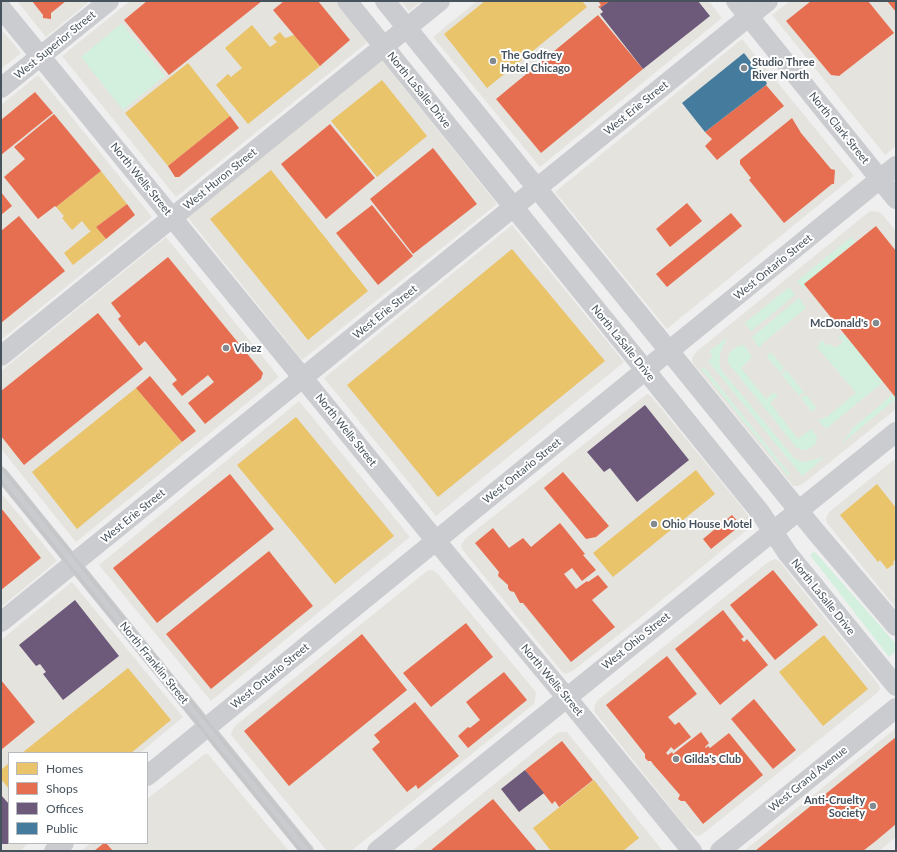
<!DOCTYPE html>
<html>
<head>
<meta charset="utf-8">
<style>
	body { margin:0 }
	#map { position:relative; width:897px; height:852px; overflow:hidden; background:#f0efef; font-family:Lato,sans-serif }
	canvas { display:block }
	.frame { position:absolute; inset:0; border:2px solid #46525c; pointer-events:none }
	.legend { position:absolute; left:8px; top:752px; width:140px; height:92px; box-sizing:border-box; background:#fff; border:1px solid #b5babe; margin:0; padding:5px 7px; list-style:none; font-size:12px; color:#46525c }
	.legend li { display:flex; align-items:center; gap:8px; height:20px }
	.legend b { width:20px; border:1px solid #b5babe }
</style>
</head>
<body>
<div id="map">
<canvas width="897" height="852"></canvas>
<div class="frame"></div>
<ul class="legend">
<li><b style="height:11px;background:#e9c46a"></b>Homes</li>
<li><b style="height:11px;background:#e76f51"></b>Shops</li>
<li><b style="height:11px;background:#6d597a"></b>Offices</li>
<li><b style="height:11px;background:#457b9d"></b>Public</li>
</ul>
</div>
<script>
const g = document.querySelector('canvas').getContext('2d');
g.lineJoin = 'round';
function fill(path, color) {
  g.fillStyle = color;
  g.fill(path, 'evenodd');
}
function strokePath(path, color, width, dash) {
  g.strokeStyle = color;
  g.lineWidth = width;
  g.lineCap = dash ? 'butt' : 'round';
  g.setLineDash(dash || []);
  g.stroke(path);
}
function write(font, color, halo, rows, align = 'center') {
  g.font = font + ' Lato,sans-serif';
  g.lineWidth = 4;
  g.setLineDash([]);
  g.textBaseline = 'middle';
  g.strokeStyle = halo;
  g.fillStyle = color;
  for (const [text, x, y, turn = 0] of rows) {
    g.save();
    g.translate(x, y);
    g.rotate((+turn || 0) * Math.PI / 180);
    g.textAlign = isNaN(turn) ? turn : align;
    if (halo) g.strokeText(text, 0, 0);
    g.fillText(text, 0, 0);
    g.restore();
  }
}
const commercial = new Path2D(`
	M17,1H90L46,37Z
	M130,1H336L369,41L176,197L62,56Z
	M401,1H422L409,11Z
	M477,1H709L722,18L540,167L433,37Z
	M790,1H896V146L885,155L772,15Z
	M1,29L21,53L1,69Z
	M742,39L854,176L667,329L555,192Z
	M380,58L497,204L302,360L185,214Z
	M38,75L152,217L1,340V105Z
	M870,211L879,212L882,214L896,231V409L804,483L798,486H793L693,363L692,358L696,352Z
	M512,225L624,362L436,516L324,378Z
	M166,237L279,377L76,542L1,449V371Z
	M647,394L651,396L742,507L751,520V524L748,529L640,618L574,670L566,674L563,673L462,549L461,545L466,538Z
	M299,401L410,537L211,701L99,565Z
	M896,458V608L827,523L826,518L829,512Z
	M1,493L57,561L1,607Z
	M775,559L779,561L879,685L880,689L877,693L704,833L699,836L695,835L685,826L597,715L594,711L595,704L598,700L768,562Z
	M432,570L438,574L535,691L536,695L534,704L351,851H327L231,735L233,729L236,725L427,571Z
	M72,582L183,717L140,753H9V843H29L20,851H1V640Z
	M896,728V837L879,851H744Z
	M561,732H567L663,851H412L557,733Z
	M205,754H208L289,851H81L91,843H147V799Z`);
const green = new Path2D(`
	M122,23L165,76L123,110L81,57Z
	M851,237L855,242L804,284L806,286L803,288L797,281Z
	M789,287L795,295L751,331L745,323Z
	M799,298L806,308L764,342L759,348L752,337Z
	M844,333L883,382L827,428H825L817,419L820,420L828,416L856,393L817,347L821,344L819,342L822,340L827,346L830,344L835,348L843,342L838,337Z
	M727,337C722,349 716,359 722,371L795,459L804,462L825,457L802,476L708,361L712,357L710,351Z
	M742,345L745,346L752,357L741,368L766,399L773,393L777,394V396L770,403L798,439L811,429L817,436L816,443C810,449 804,453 796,447L728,363C727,353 733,347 742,345Z
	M772,353L784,368L780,372L767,357L768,354Z
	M704,367L790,474L788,476L701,369Z
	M786,370L804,392L799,396L781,374Z
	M893,394L896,396V399L841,444L854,427Z
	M806,395L816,407L814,411H811L801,398Z
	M813,552L816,553L896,644V651L889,657L810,555Z`);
const homes = new Path2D(`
	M485,1H582L587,7L487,88L444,34Z
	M252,25L270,47L277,42L273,38L280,32L285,38L294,35L320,66L248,124L216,85L228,74L231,77L242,68L225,48Z
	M188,63L230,116L168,166L125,113Z
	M382,80L427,136L377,177L331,121Z
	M271,170L368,291L308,340L210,219Z
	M101,171L127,204L96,227L106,239L73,265L64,253L91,231L89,230L82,221L72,230L62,218L64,216L56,207Z
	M512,249L605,361L438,497L347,385Z
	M136,388L182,442L77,529L32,472Z
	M296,417L394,536L335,584L237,465Z
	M696,470L715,494L613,577L593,553Z
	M877,484L896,508V559L893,562L894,564L887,569L880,560L878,562L840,515Z
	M824,635L868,689L823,726L779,672Z
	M128,668L171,720L131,753H22Z
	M9,763V789L1,779V770Z
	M594,780L639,838L623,851H551L533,828Z`);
const shops = new Path2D(`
	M32,1H66L51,13V19L43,18V15Z
	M147,1H262L169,75L124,20Z
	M284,1H318L350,40L320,66L273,10Z
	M598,1H610L600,8L598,7L601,5Z
	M811,1H868L894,33L839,76L831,75L786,21Z
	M887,1H896V12Z
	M598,15L643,69L541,153L496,99Z
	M766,85L784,106L717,160L705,146L712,139L705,132Z
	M35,92L53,113L1,155V120Z
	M54,114L101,171L56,207L55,206L38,219L4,177L25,159L14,147Z
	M230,116L239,128L179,177H175L168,166Z
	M792,118L801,133L831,169L835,170L834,184H832L784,223L749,180L751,178L740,164V160Z
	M330,124L375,178L326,219L281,164Z
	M433,148L477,204L413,254L370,199Z
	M1,192L12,206L1,215Z
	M687,203L702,221L670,247L656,229Z
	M127,204L135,215L106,239L96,227Z
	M372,205L413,256L378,285L336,233Z
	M731,213L742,226L667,287L656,274Z
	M19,216L65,271L1,323V231Z
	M876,226L896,251V398L804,284Z
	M168,257L263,373L261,379L205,424L188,403L214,382L208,375L182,396L172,384L177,380L145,341L139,346L118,319L121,316L111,303Z
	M98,313L143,369L24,465L1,436V391Z
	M150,376L196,431L182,442L136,388Z
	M563,472L609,526L596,537L586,539L544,488Z
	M230,474L274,529L157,623L113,568Z
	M1,508L41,558L1,590Z
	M732,515L741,525L711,549L703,539Z
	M560,523L585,554L583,555L596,570L582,581L572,568L564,574L576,589L587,581L588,582L598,575L608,587L592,600L615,627L571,662L523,603H520L514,592L510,591L508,588V585L498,576L499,572L475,543L493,528L509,548L523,538L531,547Z
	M269,551L313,606L211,689L166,634Z
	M773,570L818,625L775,660L730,605Z
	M723,610L744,637L741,639L744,642L747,639L768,665L720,705L675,649Z
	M466,623L493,657L431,707L403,673Z
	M362,634L407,690L289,786L244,731Z
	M667,656L697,694L668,717L675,725L679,722L691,737L674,750L671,747L666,753L668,755L672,752L673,754L701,732L709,743L705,747L706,748L708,746L710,748L729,733L763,775L703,824L685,801H681L678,799L680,795L653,764L651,761H648L645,758V754L606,705Z
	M504,672L527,700L468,748L458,736L468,727L470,728L480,720L466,702Z
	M1,680L35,722L1,750Z
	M754,699L796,750L773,769L731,719Z
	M415,702L459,756L418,789L416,785L407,792L372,749L380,742L374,735Z
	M896,737V824L877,840L863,851H755Z
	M562,741L593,780L559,807L555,801L552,804L525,770Z
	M493,799L537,851H430L454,831Z
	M104,843H106L113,851H94Z`);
const offices = new Path2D(`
	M610,1H698L710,16L643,69L600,14L603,12L600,8Z
	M645,405L689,460L637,502L610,468L604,472L587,452Z
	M75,600L119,656L63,700L43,674L46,672L40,664L36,666L19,645Z
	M525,770L544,793L519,812L501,789Z
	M1,795L9,804V844H1Z`);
const public = new Path2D(`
	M744,53L767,83L766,85L705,132L682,103Z`);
const street = new Path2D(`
	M1,474L307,851`);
const secondary = new Path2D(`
	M347,1L760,512L788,554L896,686
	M385,1L816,532L896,626
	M736,1L896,199
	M1,8L436,541L567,698L692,851
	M1,88L109,1
	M1,356L440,1
	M1,622L768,1
	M147,776L896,166
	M54,851L64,843
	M377,851L896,432
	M720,851L896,708`);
const rail = new Path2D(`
	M1,467L312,851
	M1,481L301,851`);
const markers = [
	[493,61,4,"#82898f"],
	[744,68,4,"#82898f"],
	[876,323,4,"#82898f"],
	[226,348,4,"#82898f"],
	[654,524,4,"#82898f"],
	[676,759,4,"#82898f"],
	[873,806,4,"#82898f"]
];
const streetNames = [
	["West Superior Street",55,45,-39],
	["North LaSalle Drive",419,90,51],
	["West Erie Street",636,108,-39],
	["North Clark Street",839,128,51],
	["North Wells Street",141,179,51],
	["West Huron Street",220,179,-39],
	["West Ontario Street",773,267,-39],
	["West Erie Street",385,312,-39],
	["North LaSalle Drive",623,343,51],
	["North Wells Street",346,430,51],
	["West Ontario Street",522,471,-39],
	["West Erie Street",133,516,-39],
	["North LaSalle Drive",823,597,51],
	["West Ohio Street",636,641,-39],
	["North Franklin Street",154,663,51],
	["West Ontario Street",270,676,-39],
	["North Wells Street",552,680,50],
	["West Grand Avenue",808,779,-39]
];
const poiNames = [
	["The Godfrey",501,55],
	["Hotel Chicago",501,68],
	["Studio Three",752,62],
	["River North",752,75],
	["McDonald's",868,323,"right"],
	["Vibez",234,348],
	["Ohio House Motel",662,524],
	["Gilda's Club",684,759],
	["Anti-Cruelty",865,800,"right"],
	["Society",865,813,"right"]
];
fill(commercial, '#e5e3dd');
fill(green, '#d3f0de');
fill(homes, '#e9c46a');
fill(shops, '#e76f51');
fill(offices, '#6d597a');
fill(public, '#457b9d');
strokePath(street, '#c9cbce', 14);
strokePath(secondary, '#caccd0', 20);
strokePath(rail, '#c5c6c8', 3);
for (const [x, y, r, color] of markers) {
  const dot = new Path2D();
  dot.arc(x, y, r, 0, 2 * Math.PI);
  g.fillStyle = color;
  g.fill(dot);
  strokePath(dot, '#fff', 1.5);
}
write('11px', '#46525c', '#fff', streetNames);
write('bold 11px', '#46525c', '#fff', poiNames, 'left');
</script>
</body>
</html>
